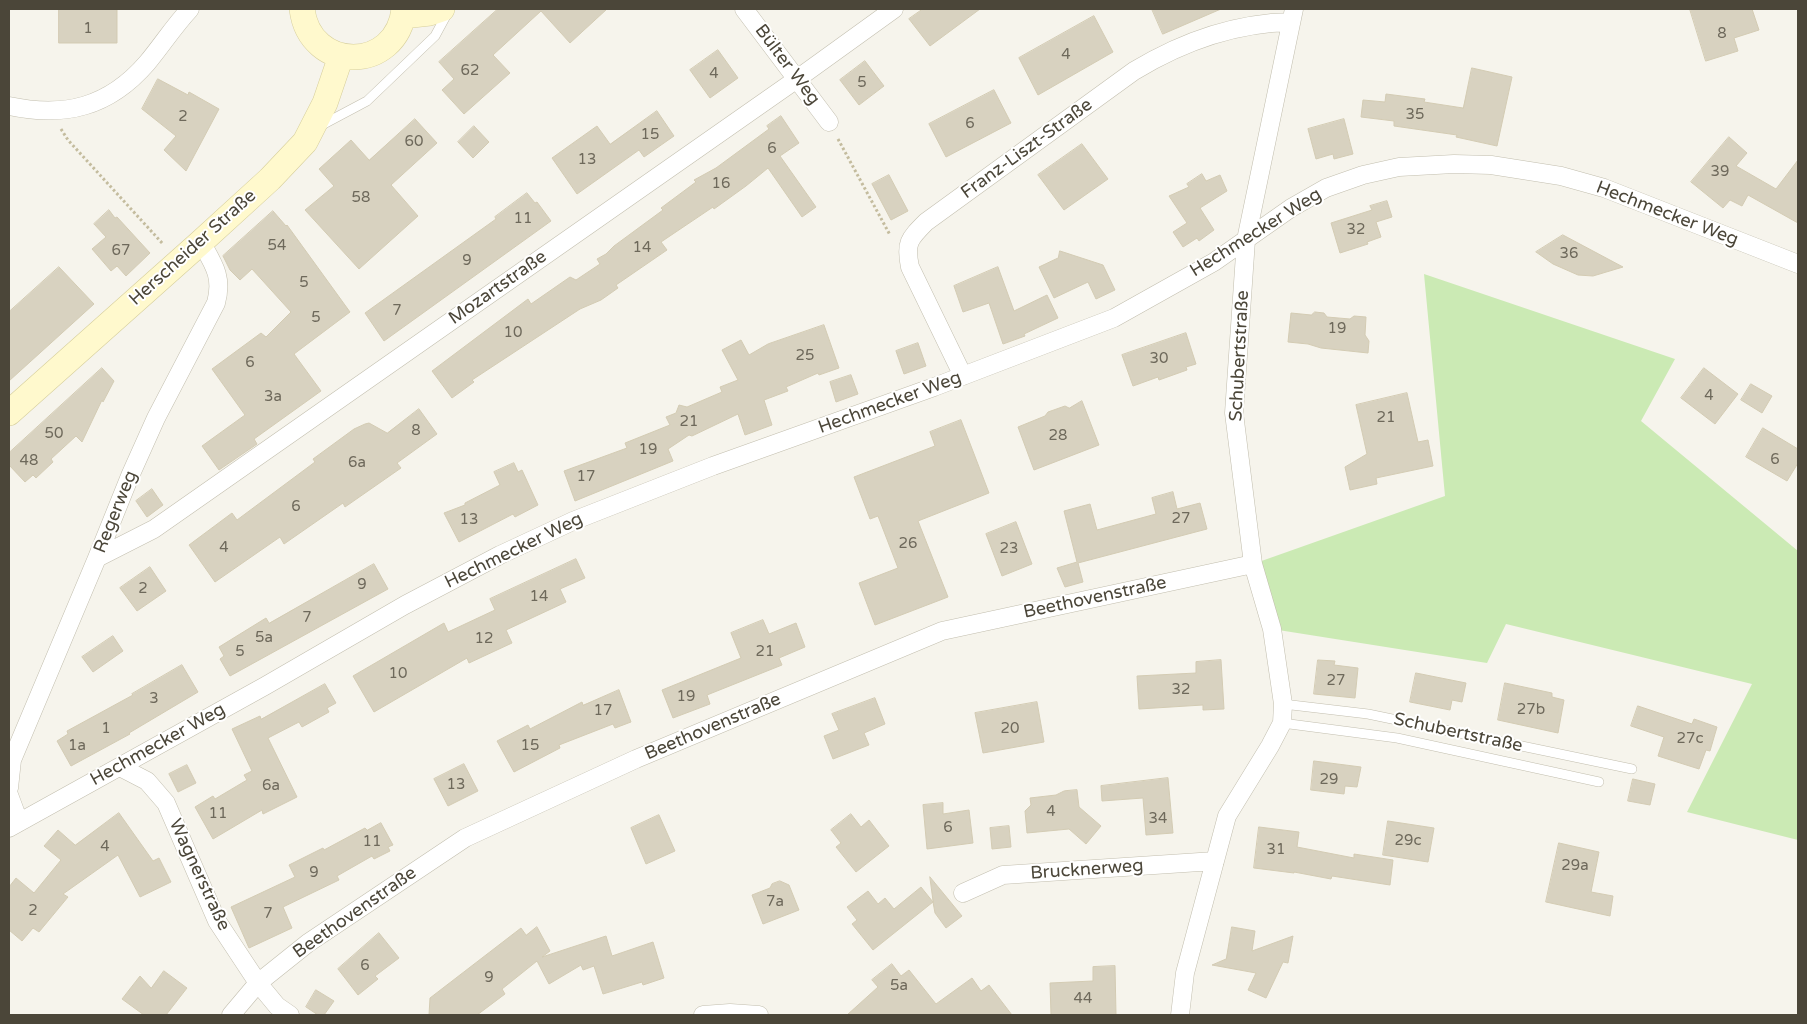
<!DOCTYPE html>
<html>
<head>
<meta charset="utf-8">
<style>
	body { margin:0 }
	#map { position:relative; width:1807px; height:1024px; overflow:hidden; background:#f6f4ec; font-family:"Varela Round",sans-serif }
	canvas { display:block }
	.frame { position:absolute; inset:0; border:10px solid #4b4639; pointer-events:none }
</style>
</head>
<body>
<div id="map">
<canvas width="1807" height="1024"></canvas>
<div class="frame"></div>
</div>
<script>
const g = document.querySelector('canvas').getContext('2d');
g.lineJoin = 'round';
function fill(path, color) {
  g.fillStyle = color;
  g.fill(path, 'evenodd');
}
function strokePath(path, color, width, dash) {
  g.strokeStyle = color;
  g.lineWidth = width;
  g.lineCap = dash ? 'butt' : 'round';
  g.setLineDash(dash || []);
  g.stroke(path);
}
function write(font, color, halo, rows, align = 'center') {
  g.font = font + ' "Varela Round",sans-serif';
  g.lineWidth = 4;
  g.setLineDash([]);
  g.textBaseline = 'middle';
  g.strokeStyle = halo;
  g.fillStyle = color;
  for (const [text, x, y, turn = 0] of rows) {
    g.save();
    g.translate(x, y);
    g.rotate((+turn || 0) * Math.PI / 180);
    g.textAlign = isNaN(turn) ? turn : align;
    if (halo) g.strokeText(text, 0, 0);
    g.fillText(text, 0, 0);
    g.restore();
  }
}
const green = new Path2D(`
	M1424,274L1675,359L1641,421L1798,551V840L1687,812L1752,684L1506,624L1487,663L1272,629L1253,564L1445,496Z`);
const building = new Path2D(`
	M59,9H117V43H59Z
	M498,9H607L570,43L541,11L493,55L510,73L464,114L442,90L454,79L439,62Z
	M923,9H980L930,46L909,19Z
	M1152,9H1221L1163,34Z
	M1690,9H1752L1759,30L1734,38L1738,51L1706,61Z
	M1094,16L1113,52L1038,95L1019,58Z
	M718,50L738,78L710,98L690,70Z
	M865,61L884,86L859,105L840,80Z
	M1472,68L1512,77L1497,146L1456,137L1457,135L1394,126V121L1361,117L1363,100L1385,102L1386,94L1425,99L1424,102L1463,108Z
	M158,79L188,95L189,92L219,109L186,171L164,150L176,136L142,109Z
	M994,90L1011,123L946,157L929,124Z
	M657,111L674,136L644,157L639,150L577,194L552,158L597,126L610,144Z
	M781,116L799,143L780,156L816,207L802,217L768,168L746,186L714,209L713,207L661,242L667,250L616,285L618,288L601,300L580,309L472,380L474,382L452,398L432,371L528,299L531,304L570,277L576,280L600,264L597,259L606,254L614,246L663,210L661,208L696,182L694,180L716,168L769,129L767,126Z
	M415,119L437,143L391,185L418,216L359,269L305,210L334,186L319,169L351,140L369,160Z
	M1344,119L1353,154L1334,159L1333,154L1316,159L1308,129Z
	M474,126L489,142L473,158L458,142Z
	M1729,137L1747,153L1736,166L1776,189L1798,160V223L1748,195L1742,206L1730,200L1723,208L1691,182Z
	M1082,144L1108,179L1064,210L1038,175Z
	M1202,174L1206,181L1220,175L1227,191L1200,208L1214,230L1199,241L1197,238L1183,247L1173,232L1187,223L1169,196L1189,187L1187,184Z
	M889,175L908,211L891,220L872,184Z
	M527,193L535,203L537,202L551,221L384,341L365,313L496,219L495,217Z
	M1387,201L1392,217L1376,222L1381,237L1367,242L1368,244L1340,253L1331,223L1372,210L1370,206Z
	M109,210L115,218L117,217L150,253L126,276L117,266L111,271L92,249L106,237L94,224Z
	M273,211L286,226L287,225L350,312L294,354L321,391L254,439L257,444L219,470L202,446L245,415L212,369L261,333L266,337L291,312L252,269L240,280L230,270L223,256Z
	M1563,235L1623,267L1593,276L1578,275L1553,264L1536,252Z
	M1060,251L1103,265L1115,290L1096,299L1088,282L1054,298L1039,267L1058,258Z
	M59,267L94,304L9,381V312Z
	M998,267L1014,311L1047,295L1058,318L1024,334L1025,336L1003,344L989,303L963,312L954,286Z
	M1315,312L1324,313L1327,317L1350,319L1354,316L1366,317L1365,335L1369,341L1368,353L1321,348L1308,344L1288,342L1291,313L1311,315Z
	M824,325L839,368L819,375L818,373L786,387L788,391L764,400L772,425L745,435L738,414L692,436L689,435L668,449L673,461L575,501L564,471L627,448L625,443L670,425L666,417L676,413L679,405L687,407L722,392L720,387L738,380L722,350L741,340L749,355L768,344Z
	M1186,333L1196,364L1186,367L1187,370L1159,380L1158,377L1133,386L1122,355Z
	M918,343L926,366L904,374L896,351Z
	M102,368L114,381L103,402L102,400L82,442L76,436L51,459L53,462L36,478L33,475L25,482L9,465V453Z
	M1704,368L1738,394L1715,424L1681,398Z
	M851,375L858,394L836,402L830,382Z
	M1751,384L1772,396L1762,413L1741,400Z
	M1407,393L1418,442L1428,440L1433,466L1376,478L1377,484L1350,490L1345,467L1367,454L1356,405Z
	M1082,401L1099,445L1034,470L1018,427L1045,416L1048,412L1065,406L1069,408Z
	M419,409L437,434L397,463L401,468L345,507L343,503L284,544L280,537L215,582L189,545L232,513L237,520L315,462L313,459L354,429L365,424L369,423L387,433Z
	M961,420L989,493L918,521L948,597L875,625L859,583L898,568L878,516L870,519L854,477L935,446L930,432Z
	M1763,428L1798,449V463L1787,481L1746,457Z
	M514,463L518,472L522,470L538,505L515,517L513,514L459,542L444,513L465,505V503L500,485L494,472Z
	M152,489L163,505L147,517L136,501Z
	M1173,492L1177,509L1200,503L1207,529L1078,563L1083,582L1065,587L1057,568L1077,562L1064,511L1090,504L1097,530L1156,514L1152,498Z
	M1016,522L1032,564L1002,576L986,534Z
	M576,559L585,578L560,589L566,602L506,630L512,643L469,663L467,658L374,712L353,676L444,623L448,632L495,610L490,599Z
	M374,564L388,589L230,676L220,659L224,656L219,647L266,618L269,623Z
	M150,567L166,591L137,611L120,588Z
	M763,620L769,634L796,623L805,647L779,658L782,665L707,695L710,704L673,718L662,690L741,658L731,633Z
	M113,636L123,651L93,672L82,657Z
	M1221,660L1224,709L1203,710V705L1139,709L1137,676L1196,673V662Z
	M1318,660L1335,661L1334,665L1358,668L1355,698L1314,694Z
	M182,665L198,692L129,733L130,734L71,766L57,741L68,734L67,731L133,695L132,694Z
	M1416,673L1466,683L1462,702L1452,700L1450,710L1410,702Z
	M1505,683L1552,693V697L1564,700L1558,733L1498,720Z
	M325,684L336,703L327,708L329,712L302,727L299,722L268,738L297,797L263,814L262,810L213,839L195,807L213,796L215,799L247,780L244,775L252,771L232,729L260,716L261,719Z
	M619,690L631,722L615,728L613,724L559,745L560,748L514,772L497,741L528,725L530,729L582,702L583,705Z
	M875,698L885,724L864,733L869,745L833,759L824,736L839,730L832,714Z
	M1037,702L1044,742L983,753L975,713Z
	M1638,706L1692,724L1694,719L1717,727L1710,751L1706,750L1699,769L1658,756L1664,737L1631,726Z
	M1314,761L1361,767L1357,787L1345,786L1344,794L1311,790Z
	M464,764L478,791L448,806L434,779Z
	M187,765L196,783L178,792L169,774Z
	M1168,778L1173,833L1146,835L1143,798L1102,801L1101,786Z
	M1633,779L1655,784L1650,805L1628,801Z
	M1077,790L1079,807L1101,826L1086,844L1069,829L1027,833L1025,811L1031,805L1030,798L1056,795L1064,791Z
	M943,803V814L969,810L973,843L927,849L923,805Z
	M119,813L153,861L159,858L171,882L140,897L118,855L63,894L68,897L39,932L33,928L22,941L9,930V887L16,878L34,893L61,860L44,846L58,830L75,845Z
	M851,814L861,827L869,820L889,846L856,872L836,847L841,843L831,830Z
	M659,815L675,851L646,864L631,828Z
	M1388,821L1434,828L1428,862L1383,855Z
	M381,823L393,845L388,847L390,851L374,859L372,856L337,876L339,880L283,907L292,928L249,948L231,907L295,877L289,865L323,848L324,850L365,828L367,830Z
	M1009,826L1011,847L992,849L990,828Z
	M1259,827L1299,832L1297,847L1354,858V854L1393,860L1390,885L1332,876L1331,879L1294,872V873L1254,868Z
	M1559,843L1599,852L1591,892L1613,896L1610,916L1546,902Z
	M930,877L962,916L946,928L935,913L933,902L873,950L852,924L857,920L847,907L868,891L878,904L885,898L894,909L921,887L933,902Z
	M780,881L789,885L799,910L763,924L752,895L770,888L772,884Z
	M537,927L550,951L542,957L606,936L612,956L653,942L664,978L643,985L642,982L603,994L594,966L583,970L581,965L549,984L537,961L502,989L505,994L477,1015H429L430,998L521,928L526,935Z
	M1232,927L1255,931L1252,951L1293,936L1288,963L1283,962L1266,998L1248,990L1256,973L1212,965L1226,959Z
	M379,933L399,958L375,976L378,979L358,995L338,969Z
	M892,964L901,976L909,970L936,1004L972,978L981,991L989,985L1012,1015H847L878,987L872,980Z
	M1115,966L1116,1015H1051L1050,983L1093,981V967Z
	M164,971L187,988L166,1015H144L122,999L140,976L151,988Z
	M316,990L334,1001L324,1015H318L306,1007Z`);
const path = new Path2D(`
	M61,129L68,140L163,244
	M838,139L890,235`);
const service = new Path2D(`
	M320,126L367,101L435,36L448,12
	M1283,704L1368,714L1632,769
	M1282,723L1397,738L1599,782`);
const minor = new Path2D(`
	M744,9L829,122
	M9,106C65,118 109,107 147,63C162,45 174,26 190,9
	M963,376L910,267C905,243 909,239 926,222L1134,71C1182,42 1234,23 1291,22
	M97,558L154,529L797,79L894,9
	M120,767L147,781L166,803L217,921L258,983L277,1006L290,1015
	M9,788L12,760L97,558L130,476L156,418L216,303C223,277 214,265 201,242
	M9,795L19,822
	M9,828L265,686L405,605L500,555L573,521L713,466L934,387L1114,318L1214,262L1291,208L1326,188L1363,175L1399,167L1454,164L1491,165L1561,176L1604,188L1798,264
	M963,893L1003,875L1215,861
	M231,1015L258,983L308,943L465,838L636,759L942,631L1253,564
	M703,1015L730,1013L759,1015
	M1180,1015L1185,973L1227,816L1270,746L1282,723L1283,704L1272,629L1253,564L1234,413L1246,240L1294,9`);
const secondary = new Path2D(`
	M302,9C310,73 397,73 404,9
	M403,16L430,13L442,9
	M9,413L201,242L270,179L305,142L325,103L341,56`);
const numberNames = [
	["1",88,29],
	["8",1722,34],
	["4",1066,55],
	["62",470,71],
	["4",714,74],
	["5",862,83],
	["35",1415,115],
	["2",183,117],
	["6",970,124],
	["15",650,135],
	["60",414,142],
	["6",772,149],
	["13",587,160],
	["39",1720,172],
	["16",721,184],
	["58",361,198],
	["11",523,219],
	["32",1356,230],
	["54",277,246],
	["14",642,248],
	["67",121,251],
	["36",1569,254],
	["9",467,261],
	["5",304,283],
	["7",397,311],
	["5",316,318],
	["19",1337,329],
	["10",513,333],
	["25",805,356],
	["30",1159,359],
	["6",250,363],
	["4",1709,396],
	["3a",273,397],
	["21",1386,418],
	["21",689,422],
	["8",416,431],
	["50",54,434],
	["28",1058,436],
	["19",648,450],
	["6",1775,460],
	["48",29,461],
	["6a",357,463],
	["17",586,477],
	["6",296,507],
	["27",1181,519],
	["13",469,520],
	["26",908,544],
	["4",224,548],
	["23",1009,549],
	["9",362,585],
	["2",143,589],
	["14",539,597],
	["7",307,618],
	["5a",264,638],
	["12",484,639],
	["5",240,652],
	["21",765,652],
	["10",398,674],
	["27",1336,681],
	["32",1181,690],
	["19",686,697],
	["3",154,699],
	["27b",1531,710],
	["17",603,711],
	["1",106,729],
	["20",1010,729],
	["27c",1690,739],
	["1a",77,746],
	["15",530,746],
	["29",1329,780],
	["13",456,785],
	["6a",271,786],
	["4",1051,812],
	["11",218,814],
	["34",1158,819],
	["6",948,828],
	["29c",1408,841],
	["11",372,842],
	["4",105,847],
	["31",1276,850],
	["29a",1575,866],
	["9",314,873],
	["7a",775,902],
	["2",33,911],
	["7",268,914],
	["6",365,966],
	["9",489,978],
	["5a",899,986],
	["44",1083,999]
];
const streetNames = [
	["Bülter Weg",787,65,53],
	["Franz-Liszt-Straße",1027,149,-36],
	["Hechmecker Weg",1667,214,21],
	["Hechmecker Weg",1256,233,-32],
	["Herscheider Straße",193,248,-42],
	["Mozartstraße",498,288,-35],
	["Schubertstraße",1240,356,-87],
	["Hechmecker Weg",890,403,-20],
	["Regerweg",116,512,-68],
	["Hechmecker Weg",514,551,-26],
	["Beethovenstraße",1095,598,-12],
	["Beethovenstraße",713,727,-23],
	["Schubertstraße",1458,733,12],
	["Hechmecker Weg",158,745,-29],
	["Brucknerweg",1087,870,-4],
	["Wagnerstraße",199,875,65],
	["Beethovenstraße",355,913,-35]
];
fill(green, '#cbeab4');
fill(building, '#d8d2c0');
strokePath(building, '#d3cbb3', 1);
strokePath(service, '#c2beae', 10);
strokePath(minor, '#c2beae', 19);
strokePath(secondary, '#d6ce9b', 26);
strokePath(path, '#c4bc9e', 3, [2.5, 2.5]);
strokePath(service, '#fff', 9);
strokePath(minor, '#fff', 18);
strokePath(secondary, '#fff9cd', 25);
write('15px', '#6e695b', null, numberNames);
write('18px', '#4b4639', '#fff', streetNames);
</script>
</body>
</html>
